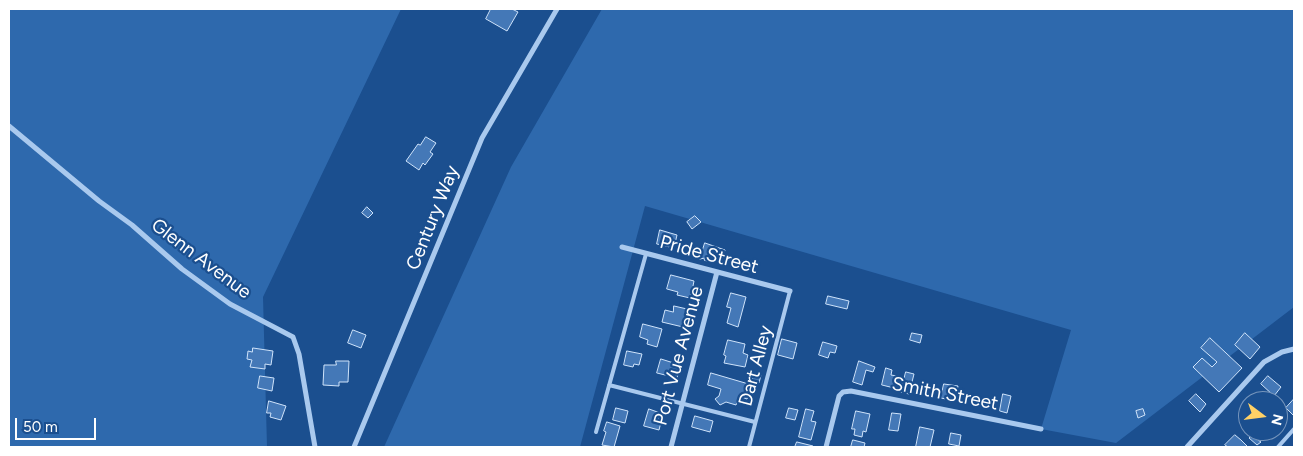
<!DOCTYPE html>
<html>
<head>
<meta charset="utf-8">
<style>
	body { margin:0 }
	#map { position:relative; width:1303px; height:456px; overflow:hidden; background:#1b4f8f; font-family:Figtree,sans-serif }
	canvas { display:block }
	.frame { position:absolute; inset:0; border:10px solid #fff; pointer-events:none }
	.north { position:absolute; left:1238px; top:391px; width:50px; height:50px; box-sizing:border-box; background:#1b4f8f; border:1px solid #7695bc; border-radius:50%; rotate:105deg; font-size:14px; font-weight:700; line-height:20px; text-align:center; color:#fff }
	.north::after { content:''; display:block; margin:auto; width:18px; height:22px; background:#ffd166; clip-path:polygon(50% 0,100% 100%,50% 72%,0 100%) }
	.scale { position:absolute; left:15px; top:418px; width:81px; height:22px; box-sizing:border-box; border:2px solid #fff; border-top:0; padding-left:6px; font-size:15px; line-height:18px; white-space:nowrap; color:#fff; -webkit-text-stroke:4px #1b4f8f; paint-order:stroke }
</style>
</head>
<body>
<div id="map">
<canvas width="1303" height="456"></canvas>
<div class="frame"></div>
<div class="north">N</div>
<div class="scale">50 m</div>
</div>
<script>
const g = document.querySelector('canvas').getContext('2d');
g.lineJoin = 'round';
function fill(path, color) {
  g.fillStyle = color;
  g.fill(path, 'evenodd');
}
function strokePath(path, color, width, dash) {
  g.strokeStyle = color;
  g.lineWidth = width;
  g.lineCap = dash ? 'butt' : 'round';
  g.setLineDash(dash || []);
  g.stroke(path);
}
function write(font, color, halo, rows, align = 'center') {
  g.font = font + ' Figtree,sans-serif';
  g.lineWidth = 4.5;
  g.setLineDash([]);
  g.textBaseline = 'middle';
  g.strokeStyle = halo;
  g.fillStyle = color;
  for (const [text, x, y, turn = 0] of rows) {
    g.save();
    g.translate(x, y);
    g.rotate((+turn || 0) * Math.PI / 180);
    g.textAlign = isNaN(turn) ? turn : align;
    if (halo) g.strokeText(text, 0, 0);
    g.fillText(text, 0, 0);
    g.restore();
  }
}
const green = new Path2D(`
	M9,9H401L263,297L267,447H9Z
	M602,9H1294V307L1116,443L1041,429L1071,330L645,206L580,447H384L511,167Z`);
const building = new Path2D(`
	M491,9H512L518,12L507,31L486,19Z
	M426,137L436,143L430,152L433,154L425,165L423,163L419,170L406,161L418,144L420,145Z
	M367,207L373,213L368,218L362,213Z
	M695,216L701,222L692,229L687,222Z
	M660,230L677,235L674,248L657,244Z
	M705,243L725,250L721,263L713,260L712,263L704,260L705,258L700,259Z
	M671,275L694,281L693,286L696,287L694,295L691,294L690,298L677,295L678,292L667,289Z
	M731,293L746,297L738,327L727,323L731,308L727,307Z
	M828,296L849,301L847,309L826,304Z
	M674,306L687,309L685,315L690,316L688,323L684,322L683,327L662,322L665,310L673,312Z
	M643,324L662,329L657,347L647,344L648,340L640,337Z
	M353,330L366,335L361,348L348,343Z
	M912,333L922,335L920,343L910,340Z
	M1245,333L1260,347L1250,359L1235,345Z
	M1210,338L1242,368L1219,392L1193,367L1202,358L1212,367L1217,362L1201,348Z
	M782,339L797,343L793,359L778,355Z
	M728,340L745,344L743,353L748,355L745,367L724,363L726,356L724,355Z
	M823,342L837,346L835,353L830,352L828,358L819,355Z
	M253,348L273,351L271,365L265,364V369L250,367L252,360L247,359L248,351L252,352Z
	M627,351L642,354L639,365L634,364L633,367L624,365Z
	M661,359L680,365L677,378L657,373Z
	M336,361H349L348,382H339V386L323,385L324,365H336Z
	M859,361L875,367L873,372L866,370L862,385L853,382Z
	M886,368L892,370L891,375L897,376L894,388L882,385Z
	M906,372L914,374L909,394L901,392Z
	M711,373L752,385L747,399L739,396L736,405L726,402L720,405L715,399L719,396L721,389L708,385Z
	M754,373L761,375L759,383L752,382Z
	M260,376L274,378L272,391L258,388Z
	M1268,376L1281,387L1274,396L1261,384Z
	M944,384L958,386L955,401L941,398Z
	M1003,394L1011,396L1007,413L1000,411Z
	M1196,394L1206,404L1200,412L1189,401Z
	M1294,399V416L1286,408Z
	M269,401L286,406L281,420L270,417L271,413H267Z
	M616,408L628,411L625,423L613,420Z
	M789,408L798,410L795,420L786,418Z
	M649,409L663,414L659,430L644,426Z
	M806,409L814,411L811,421L816,422L811,440L799,437Z
	M1143,409L1145,415L1138,418L1136,411Z
	M856,411L870,414L866,432L863,431L862,437L854,435L855,429H852Z
	M892,413L901,414L898,431L889,430Z
	M695,416L713,421L710,432L692,427Z
	M607,422L620,426L614,447L602,445L606,432L604,431Z
	M920,427L934,430L930,447H916Z
	M1253,431H1266L1258,440L1261,442L1257,445L1249,438L1255,432Z
	M951,433L961,435L959,446L949,444Z
	M1235,435L1241,440L1248,447H1228L1225,445Z
	M853,440L865,443L864,447H851Z
	M797,442L813,446V447H795Z`);
const lane = new Path2D(`
	M609,385L755,422
	M596,432L646,254
	M749,447L790,291
	M1278,447L1294,429`);
const street = new Path2D(`
	M9,126L99,201L132,225L182,269L230,304L293,337L299,354L315,447
	M622,247L790,291
	M354,447L482,138L557,9
	M671,447L717,272
	M826,447L839,396L843,392L851,391L1041,429
	M1187,447L1264,362L1282,352L1294,349`);
const streetNames = [
	["Century Way",433,218,-68],
	["Pride Street",709,255,15],
	["Glenn Avenue",201,259,37],
	["Port Vue Avenue",679,356,-75],
	["Dart Alley",756,366,-75],
	["Smith Street",945,394,11]
];
fill(green, '#2e69ad');
fill(building, '#4478b7');
strokePath(building, '#cfe3fa', 1);
strokePath(lane, '#a9c9ee', 4);
strokePath(street, '#a9c9ee', 5);
write('19px', '#fff', '#1b4f8f', streetNames);
</script>
</body>
</html>
